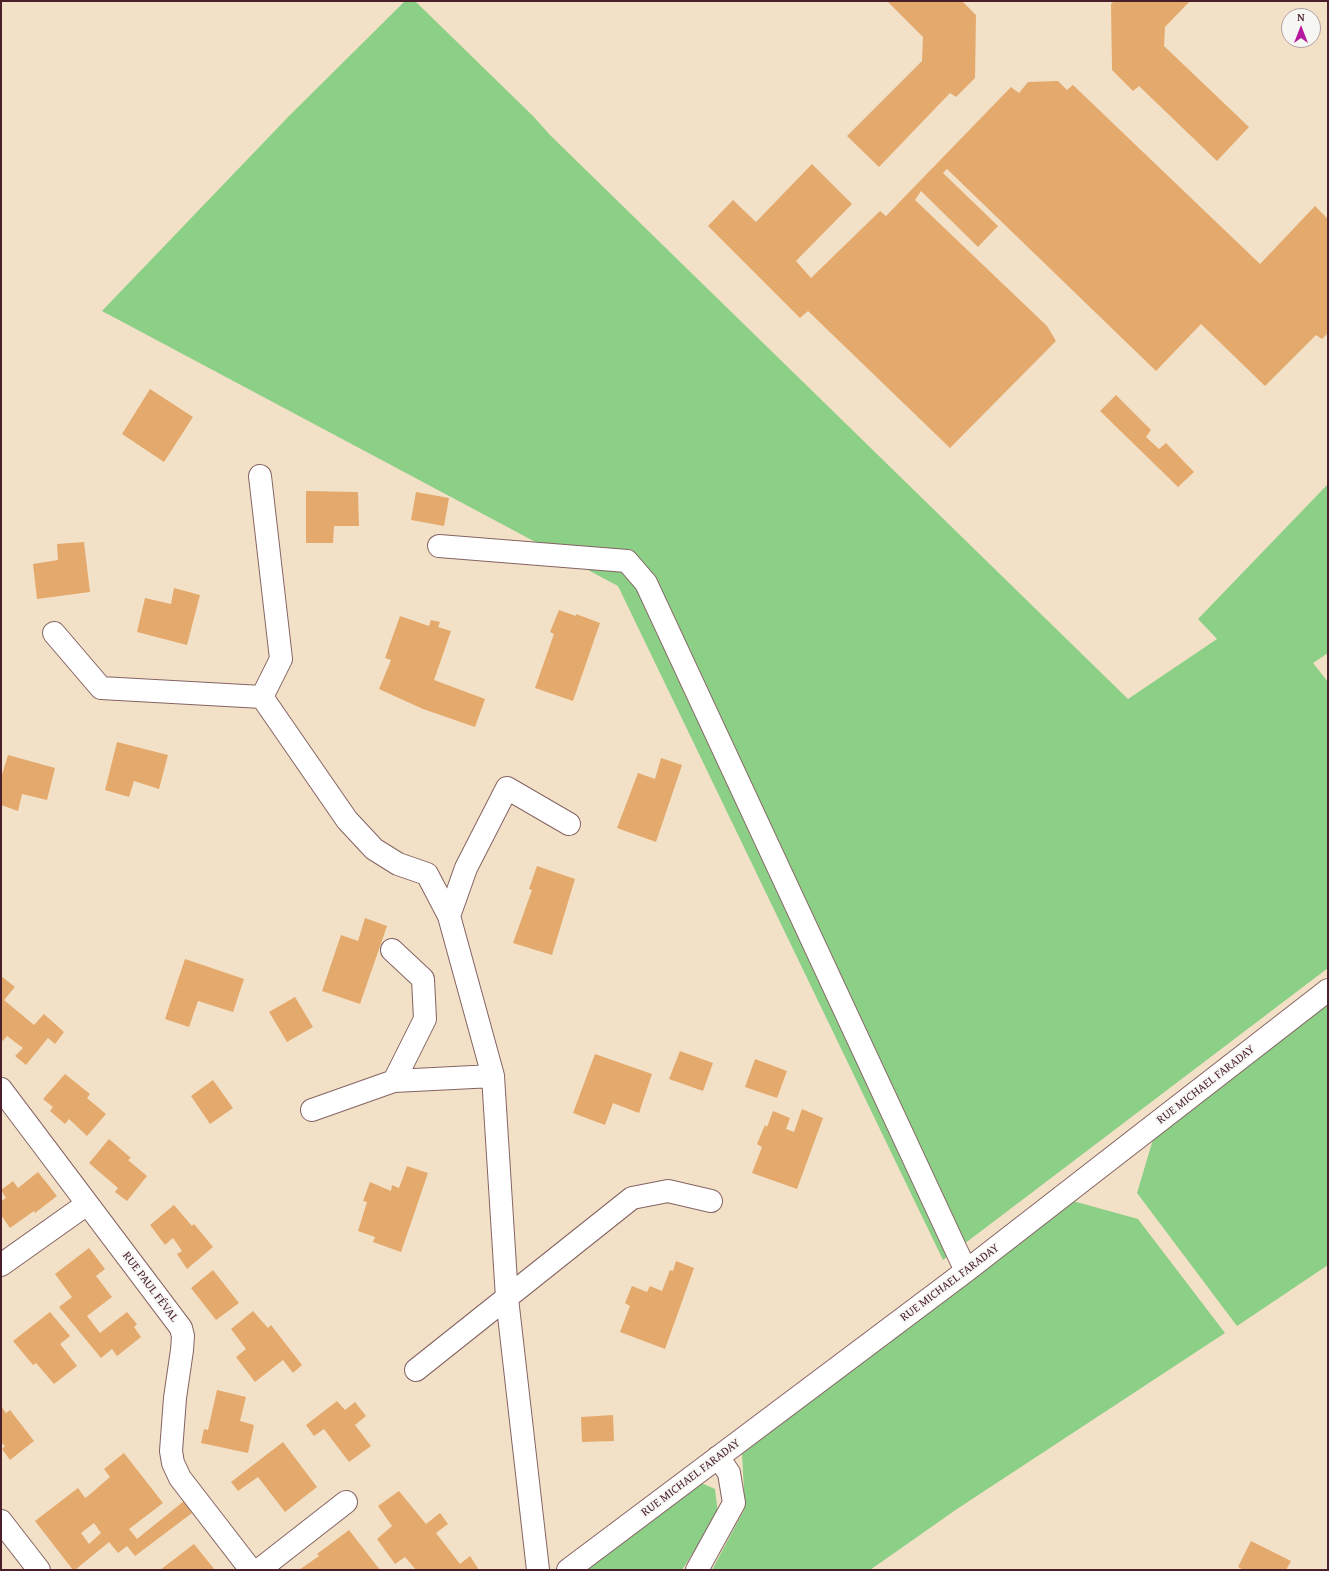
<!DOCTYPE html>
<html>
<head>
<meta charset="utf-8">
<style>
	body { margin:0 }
	#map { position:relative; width:1329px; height:1571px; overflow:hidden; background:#f3e1c7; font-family:"Gentium Book Plus",serif }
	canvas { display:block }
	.frame { position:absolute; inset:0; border:2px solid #4a1f2b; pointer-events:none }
	.north { position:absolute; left:1281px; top:8px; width:40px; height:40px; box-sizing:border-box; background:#f6f6f2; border:1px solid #b1a0a2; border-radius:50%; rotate:0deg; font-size:11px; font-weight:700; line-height:16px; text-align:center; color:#4a1f2b }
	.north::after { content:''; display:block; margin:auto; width:14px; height:18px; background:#b5179e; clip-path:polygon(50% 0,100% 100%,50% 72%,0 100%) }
</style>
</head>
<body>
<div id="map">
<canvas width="1329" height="1571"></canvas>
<div class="frame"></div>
<div class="north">N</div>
</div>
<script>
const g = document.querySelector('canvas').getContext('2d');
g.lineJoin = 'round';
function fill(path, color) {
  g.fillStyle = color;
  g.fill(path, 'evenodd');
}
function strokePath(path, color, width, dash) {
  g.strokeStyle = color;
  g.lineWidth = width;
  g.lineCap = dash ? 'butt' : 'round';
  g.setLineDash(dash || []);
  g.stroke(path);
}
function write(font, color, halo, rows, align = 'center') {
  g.font = font + ' "Gentium Book Plus",serif';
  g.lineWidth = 3.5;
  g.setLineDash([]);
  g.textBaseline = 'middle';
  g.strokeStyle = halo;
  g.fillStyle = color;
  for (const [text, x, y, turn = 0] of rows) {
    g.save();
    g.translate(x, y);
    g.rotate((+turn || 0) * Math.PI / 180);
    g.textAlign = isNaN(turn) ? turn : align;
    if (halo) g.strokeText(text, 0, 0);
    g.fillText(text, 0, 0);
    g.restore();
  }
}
const green = new Path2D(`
	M405,1H415L534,117L550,135L1128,699L1217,639L1198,619L1328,484V653L1313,663L1328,682V968L943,1260L618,586L102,311L288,117Z
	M1328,1003V1265L1237,1326L1137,1193L1154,1136Z
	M1073,1201L1138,1219L1225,1333L957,1509L870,1570H712L745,1508L742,1454Z
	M699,1482L715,1489L718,1514L682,1570H586Z`);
const building = new Path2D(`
	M887,1H962L976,15L975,78L956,97L950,93L879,167L847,136L922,61L923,37Z
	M1114,1H1190L1165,27L1164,46L1249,127L1217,161L1139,86L1133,91L1112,70L1111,4Z
	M1058,81L1067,90L1073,85L1260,264L1315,206L1328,219V333L1322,339L1316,335L1265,386L1201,324L1156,371L947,169L943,173L998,226L978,247L921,191L915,200L1047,326L1056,341L950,448L808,311L800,318L708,226L733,200L756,222L812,164L852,204L796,261L811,278L880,211L886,216L1011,87L1019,93L1028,82Z
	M150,389L193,417L164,462L122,434Z
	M1116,395L1151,430L1146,437L1159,449L1166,443L1194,472L1178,487L1100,411Z
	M306,491L358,492L359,526H334L333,543H306Z
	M416,492L449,498L444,526L411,520Z
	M84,542L90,592L37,599L33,564L58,560L57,544Z
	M174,588L200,595L187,645L137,632L145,598L171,604Z
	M559,610L576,616V614L600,623L573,701L535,688L554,634L550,632Z
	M400,616L429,626L431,620L440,622L438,627L451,631L434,680L485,699L475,727L423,709L379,689L391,660L385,658Z
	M117,742L168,755L159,789L134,781L129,797L105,790Z
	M8,755L55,768L47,800L22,794L18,811L1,805V778Z
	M661,758L682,765L656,842L617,828L638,773L655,779Z
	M537,866L575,879L552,955L513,943L532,890L529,889Z
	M365,918L387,926L360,1004L322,991L341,935L358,941Z
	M185,959L244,979L233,1012L198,1001L189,1027L165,1019Z
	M1,976L15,987L4,1000L34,1025L44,1014L64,1032L55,1044L48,1038L26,1065L15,1056L23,1048L7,1036L3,1041L1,1039Z
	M295,997L313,1027L287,1042L269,1012Z
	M680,1051L713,1063L703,1091L669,1079Z
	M595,1054L652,1074L639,1113L613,1103L605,1125L573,1113Z
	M755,1059L787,1071L777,1098L745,1087Z
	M65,1074L90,1094L87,1098L106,1114L87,1136L69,1119L65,1124L50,1111L53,1107L43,1099Z
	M213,1080L233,1108L210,1124L191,1096Z
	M802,1109L823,1118L797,1189L752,1173L762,1147L757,1144L765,1125L767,1127L773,1111L790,1118L786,1129L794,1132Z
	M109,1139L131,1158L128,1160L147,1176L127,1201L115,1192L118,1188L89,1163Z
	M407,1166L428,1173L401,1252L373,1242L375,1237L358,1231L367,1202L363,1201L370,1182L391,1191L392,1185L399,1188Z
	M38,1172L57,1196L35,1213L34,1211L10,1228L1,1215V1201L6,1198L1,1190L13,1181L18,1188Z
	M174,1205L192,1226L194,1224L213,1247L187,1269L177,1254L182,1251L173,1238L165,1245L150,1225Z
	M89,1248L105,1269L96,1276L112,1297L87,1316L100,1333L127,1312L137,1324L134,1327L141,1337L117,1356L112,1349L101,1358L59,1307L72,1297L55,1274Z
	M676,1261L694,1268L665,1349L620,1332L630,1306L625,1303L632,1286L647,1292L650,1286L662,1291L670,1270L673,1271Z
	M213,1270L239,1303L216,1320L191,1288Z
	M253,1311L268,1328L271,1325L302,1365L293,1373L283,1360L255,1382L236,1357L246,1349L231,1329Z
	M50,1312L70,1336L60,1344L77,1366L54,1384L36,1363L33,1365L13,1341Z
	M217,1390L246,1397L240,1421L254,1425L248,1453L201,1443L204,1429L208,1430Z
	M337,1401L345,1410L355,1402L366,1416L355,1425L371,1446L349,1462L324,1429L314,1436L306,1425Z
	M1,1406L6,1413L10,1410L34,1441L10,1460L2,1449L5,1446L1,1442Z
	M613,1415L614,1441L582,1442L581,1417Z
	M283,1442L317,1487L285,1512L258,1477L238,1491L231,1482Z
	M124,1453L163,1503L129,1529L137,1539L184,1501L192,1513L135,1556L127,1546L118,1553L109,1542L75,1570H73L35,1521L78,1488L85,1498L88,1496L110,1477L104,1469ZM94,1523L101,1533L89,1544L81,1533Z
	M399,1491L426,1524L440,1513L448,1524L436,1533L460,1564L470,1556L479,1570H416L405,1557L395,1564L377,1539L392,1526L378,1506Z
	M349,1530L380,1570H299L319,1556L317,1554Z
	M1251,1541L1291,1561L1286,1570H1244L1238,1567Z
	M194,1544L215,1570H160Z`);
const minor = new Path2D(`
	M260,476L281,659L262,697
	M439,546L627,561L646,583L966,1271
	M54,633L101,688L262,697
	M262,697L347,820L374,849L398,864L427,874L449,916L493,1076L507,1298L538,1570
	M449,916L466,868L507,788L569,824
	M392,950L423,979L425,1019L394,1081
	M1,1089L181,1328L183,1336L182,1350L175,1398L171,1451L173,1463L180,1478L251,1570
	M312,1110L394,1081L493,1076
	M1,1265L87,1204
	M416,1370L632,1198L668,1191L711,1201
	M1,1521L39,1570
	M259,1570L346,1502
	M568,1570L966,1271L1328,990
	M697,1570L734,1503L729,1473L718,1457`);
const streetNames = [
	["RUE MICHAEL FARADAY",1206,1085,-38],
	["RUE MICHAEL FARADAY",950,1283,-37],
	["RUE PAUL FÉVAL",150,1287,53],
	["RUE MICHAEL FARADAY",691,1478,-37]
];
fill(green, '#8ccf87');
fill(building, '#e4a96c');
strokePath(minor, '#856362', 24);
strokePath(minor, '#fff', 22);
write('12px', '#4a1f2b', '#f6f6f2', streetNames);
</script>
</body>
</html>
